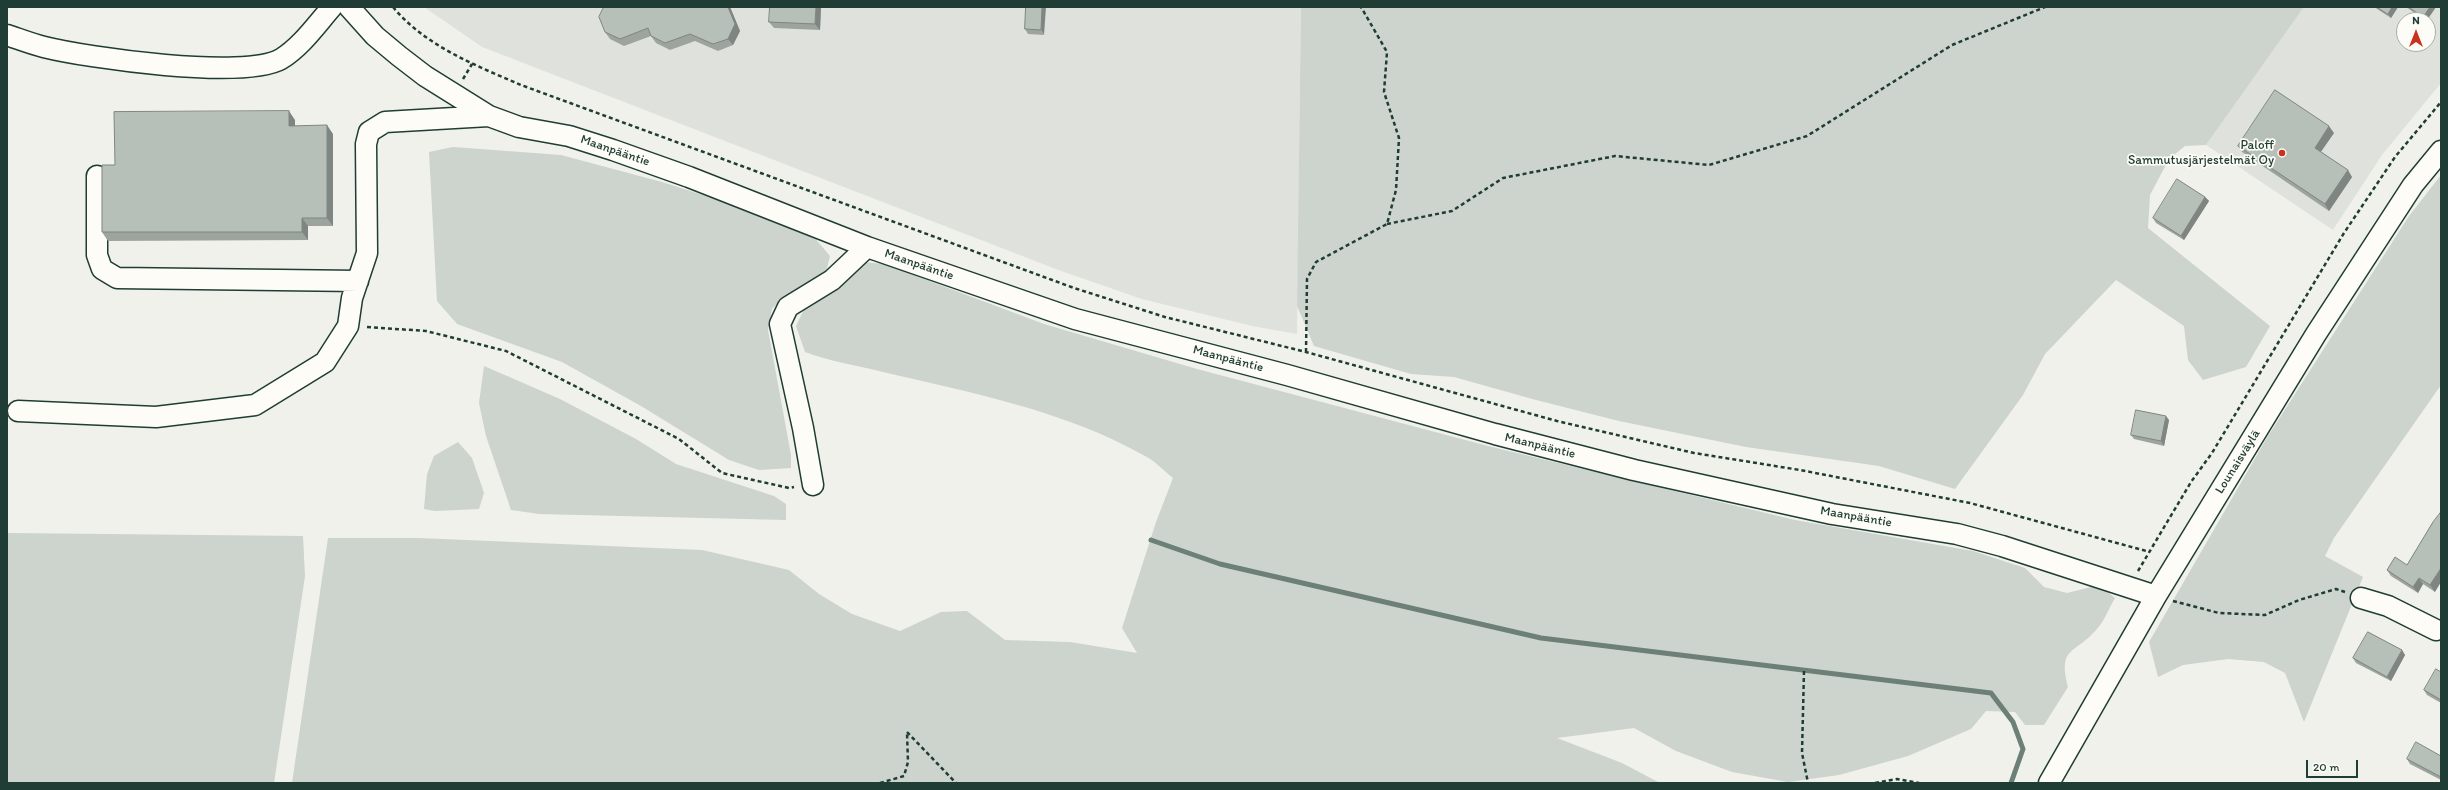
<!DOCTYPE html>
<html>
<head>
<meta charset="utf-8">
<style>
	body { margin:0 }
	#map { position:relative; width:2448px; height:790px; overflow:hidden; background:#f0f1eb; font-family:Itim,sans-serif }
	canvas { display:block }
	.frame { position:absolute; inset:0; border:8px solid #1f3d34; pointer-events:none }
	.north { position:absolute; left:2396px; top:12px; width:40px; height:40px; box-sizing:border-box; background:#fdfcf7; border:1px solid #a4b0a9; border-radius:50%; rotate:0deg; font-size:11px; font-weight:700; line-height:16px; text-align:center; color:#1f3d34 }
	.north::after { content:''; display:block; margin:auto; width:14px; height:18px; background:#c8321e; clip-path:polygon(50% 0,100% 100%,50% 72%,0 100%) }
	.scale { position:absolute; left:2306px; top:760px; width:52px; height:18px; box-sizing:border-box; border:2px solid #1f3d34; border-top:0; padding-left:5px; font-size:12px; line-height:14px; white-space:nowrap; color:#1f3d34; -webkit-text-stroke:3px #fdfcf7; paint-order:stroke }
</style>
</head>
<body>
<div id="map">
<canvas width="2448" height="790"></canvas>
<div class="frame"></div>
<div class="north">N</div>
<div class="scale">20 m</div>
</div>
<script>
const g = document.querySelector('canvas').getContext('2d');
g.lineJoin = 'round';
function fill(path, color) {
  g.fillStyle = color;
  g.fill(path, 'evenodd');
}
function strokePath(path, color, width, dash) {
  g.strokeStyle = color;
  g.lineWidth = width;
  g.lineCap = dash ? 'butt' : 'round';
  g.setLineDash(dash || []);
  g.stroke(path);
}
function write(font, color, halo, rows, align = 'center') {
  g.font = font + ' Itim,sans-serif';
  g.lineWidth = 3.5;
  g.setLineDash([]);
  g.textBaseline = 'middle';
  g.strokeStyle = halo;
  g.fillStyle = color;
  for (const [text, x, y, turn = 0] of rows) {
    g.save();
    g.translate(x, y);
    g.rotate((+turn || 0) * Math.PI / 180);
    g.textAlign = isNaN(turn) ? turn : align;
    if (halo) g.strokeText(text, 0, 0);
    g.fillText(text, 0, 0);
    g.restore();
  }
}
const built = new Path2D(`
	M424,7H1301L1297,334L1252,326L1142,299L1061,271L482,47Z
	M2304,7H2441V83L2382,155L2333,230L2206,145ZM2404,20H2428V44H2404Z`);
const green = new Path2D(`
	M1301,7H2304L2206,145L2185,146L2169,159L2150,195L2148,228L2270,326L2246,367L2203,380L2188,360L2184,326L2116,280L2045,354L2023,395L1955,489L1879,466L1746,447L1619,421L1536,400L1454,377L1411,374L1314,346L1297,306Z
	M453,147L561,155L662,182L763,214L813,236L830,256L826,272L783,297L772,309L768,330L791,455V468L759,470L729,460L641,406L562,362L457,324L437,301L429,152Z
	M2441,175V385L2334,538L2325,556L2363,577L2304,722L2285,673L2264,662L2228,659L2183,665L2158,677L2149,642L2268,436L2409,216Z
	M863,262L884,264L1044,324L1197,369L1488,446L1795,520L1973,551L2025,568L2044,587L2067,593L2099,585L2115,598C2109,608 2104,622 2096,630C2074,655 2058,646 2068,687L2044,725H2025L2015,712L1986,711L1971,729L1908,756L1839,775L1788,782L1732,772L1676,751L1634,728L1557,738L1622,763L1660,783H292L328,538H419L702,550L789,570L819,594L852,614L900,631L941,612L967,611L1005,640L1070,642L1137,653L1122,628L1156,522L1173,478C1164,471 1155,461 1145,456C1064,410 968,392 879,371C854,365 830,361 805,352L796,326L805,307Z
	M484,366L560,399L636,439L676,464L774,496L786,504V520L539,514L511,510L486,436L479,403Z
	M458,442L472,458L484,493L479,509L435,511L424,509L427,474L434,456Z
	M7,533L303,536L305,576L274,783H7Z`);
const stream = new Path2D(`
	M1151,540L1220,564L1541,638L1991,693L2013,722L2023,749L2011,783`);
const path = new Path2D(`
	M393,7C425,46 477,66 521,85L1074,288L1165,317L1306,352L1557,421L1694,453L1800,470L1970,503L2150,552
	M463,79L472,64
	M1387,224L1452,211L1503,178L1615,156L1709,165L1807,136L1952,45L2045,7
	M367,327L426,331L506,351L679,439L722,473L789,488L794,487
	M1306,352L1307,279L1316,262L1387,224L1396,190L1399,138L1384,92L1387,52L1361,7
	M2138,571L2191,482L2212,453L2344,233L2395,157L2441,102
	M2173,601L2219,613L2265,615L2299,600L2336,589L2345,592
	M1804,671L1802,753L1808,783
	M907,732L956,783
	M880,783L904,776L908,762L907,733
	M1875,783L1897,779L1919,783`);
const minor = new Path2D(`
	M349,7L375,36L399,56L425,76L489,116L519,127L569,136L613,150L689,177L867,247L1075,319L1287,375L1495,434L1634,470L1832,514L1957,534L2002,546L2156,596
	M7,35C19,39 32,44 44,47C88,58 244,80 281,59C301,47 317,24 332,7
	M97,176V255L102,269L117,278L358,281
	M18,411L156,417L255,405L325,362L348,326L352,298L367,253L366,144L369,132L385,122L489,116
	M813,485L803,428L780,324L788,307L832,280L867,247
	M2361,598L2388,606L2436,630
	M2049,783L2156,596L2316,334L2413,185L2441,151`);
const wall = new Path2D(`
	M604,7H730L740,31L733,45L718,51L695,41L670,50L656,43L651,36L624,46L610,39L605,32Z
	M821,7L820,30L774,28L769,22Z
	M1026,7L1044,35L1028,34L1025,29Z
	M2374,7H2398L2391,18Z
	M2406,7H2436L2427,20H2425Z
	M295,120V126L333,134V226H308V240L108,241L102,232L115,165Z
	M2334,133L2321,152L2352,177L2329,211L2242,152L2238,146Z
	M2205,197L2209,201L2184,240L2156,223L2153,218Z
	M2169,420L2164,446L2134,439L2131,435Z
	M2433,522L2435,592L2423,584L2418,593L2391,576L2387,570L2407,565Z
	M2402,650L2405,655L2391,681L2356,663L2353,658Z
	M2441,672V703L2427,695L2424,690Z
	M2441,756V780L2410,764L2407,759Z`);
const shadedWall = new Path2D(`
	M728,7H730L740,31L733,45L728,39Z
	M816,7H821L820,30L815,24Z
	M1042,7H1046L1044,35L1041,30Z
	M2392,7H2398L2391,18L2388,14Z
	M2430,7H2436L2427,20H2426L2423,17Z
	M289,111L295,120V134L289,126Z
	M327,125L333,134V226L327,218Z
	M2329,126L2334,133L2319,154L2315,148Z
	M2348,170L2352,177L2329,211L2325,204Z
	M2205,197L2209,201L2184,240L2181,236Z
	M302,218L308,226V240L302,232Z
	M2166,416L2169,420L2164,446L2161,441Z
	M2441,568V582L2435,592L2430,585Z
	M2419,578L2423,584L2418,593L2413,587Z
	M2402,650L2405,655L2391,681L2387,677Z`);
const building = new Path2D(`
	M604,7H728L735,24L728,39L713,44L690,34L665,43L651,36L648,28L620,39L605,32L599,17Z
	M770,7H816L815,24L769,22Z
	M1026,7H1042L1041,30L1025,29Z
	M2377,7H2392L2388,14Z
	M2409,7H2430L2423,17Z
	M2275,90L2329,126L2315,148L2348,170L2325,204L2238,146Z
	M289,111V126L327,125V218H302V232H102V165H115L114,112Z
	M2177,179L2205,197L2181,236L2153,218Z
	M2136,410L2166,416L2161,441L2131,435Z
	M2441,512V568L2430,585L2419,578L2413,587L2387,570L2395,557L2407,565L2433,522Z
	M2368,632L2402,650L2387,677L2353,658Z
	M2436,669L2441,672V700L2424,690Z
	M2416,742L2441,756V777L2407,759Z`);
const markers = [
	[2282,153,4,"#c8321e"]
];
const poiNames = [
	["Paloff",2274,146],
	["Sammutusjärjestelmät Oy",2274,161]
];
const streetNames = [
	["Maanpääntie",615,151,19],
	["Maanpääntie",919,265,19],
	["Maanpääntie",1228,359,15],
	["Maanpääntie",1540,446,14],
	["Lounaisväylä",2238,462,-58],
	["Maanpääntie",1856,517,10]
];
fill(built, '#dfe2dc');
fill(green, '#cdd3cd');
strokePath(stream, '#6c8077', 5);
strokePath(minor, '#1f3d34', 23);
strokePath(path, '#1f3d34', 2.5, [4, 3]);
strokePath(minor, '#fdfcf7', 20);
fill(wall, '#9da49e');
fill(shadedWall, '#7f8681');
fill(building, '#b6bfb8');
strokePath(building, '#7f8681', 1);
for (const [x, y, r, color] of markers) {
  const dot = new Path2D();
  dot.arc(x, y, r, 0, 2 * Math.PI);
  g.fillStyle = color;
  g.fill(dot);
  strokePath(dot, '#fdfcf7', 1.5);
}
write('13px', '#1f3d34', '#fdfcf7', poiNames, 'right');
write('13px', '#1f3d34', '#fdfcf7', streetNames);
</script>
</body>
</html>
